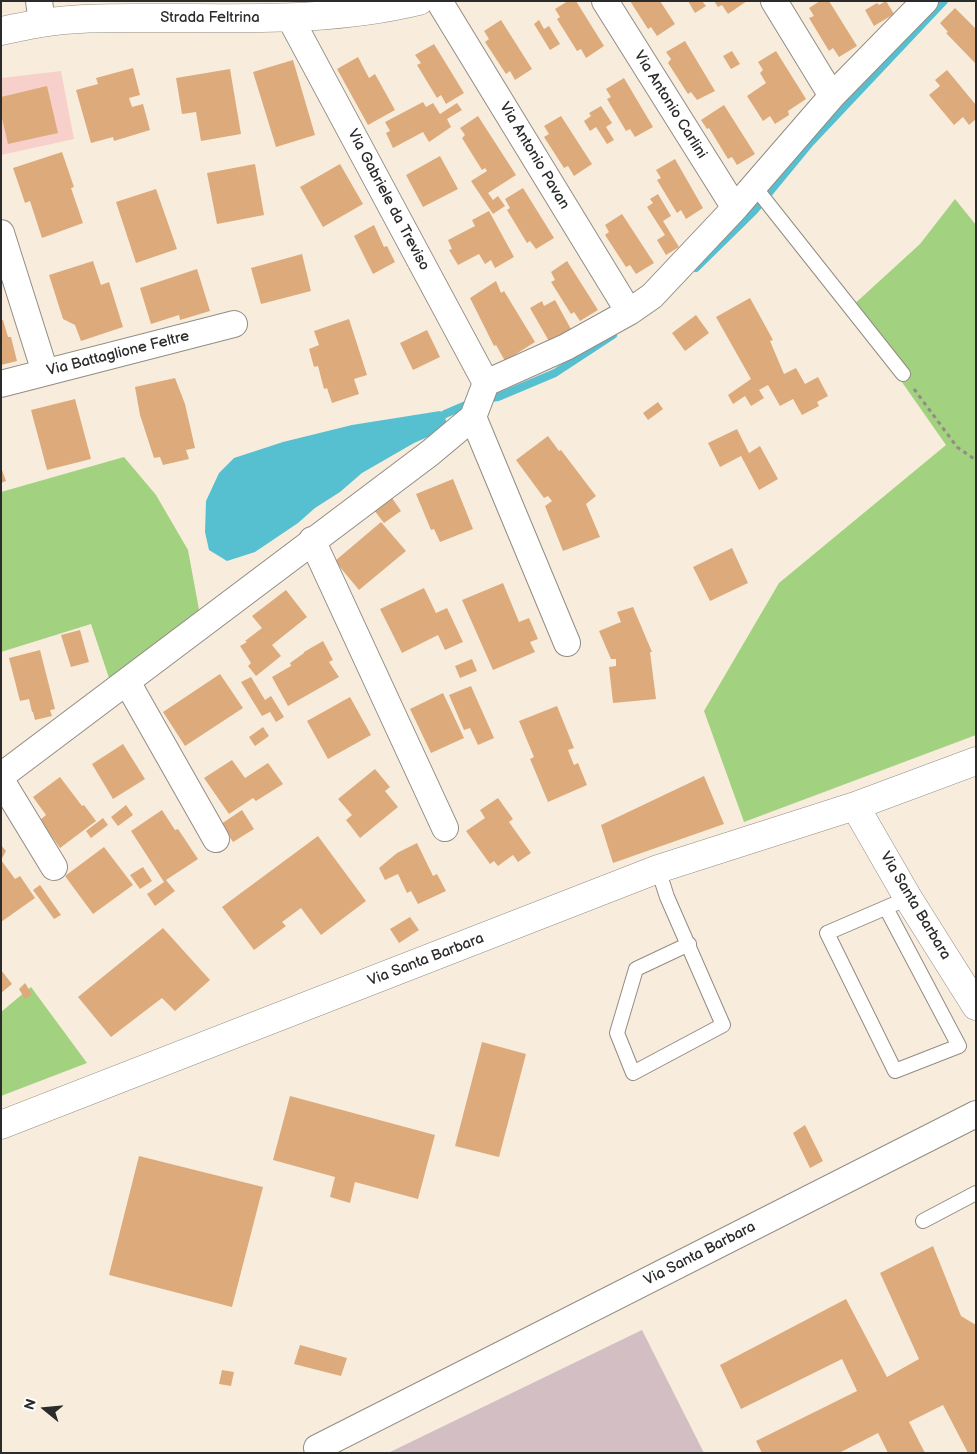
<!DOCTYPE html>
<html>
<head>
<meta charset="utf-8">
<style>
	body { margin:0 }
	#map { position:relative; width:977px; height:1454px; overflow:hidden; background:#f8eddd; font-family:"Balsamiq Sans",sans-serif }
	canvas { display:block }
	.frame { position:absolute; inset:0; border:2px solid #2b2b2b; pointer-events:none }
	.north { position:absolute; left:20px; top:1384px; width:50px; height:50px; -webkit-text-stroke:4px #fff; paint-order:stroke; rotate:287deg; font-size:14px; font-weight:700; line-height:20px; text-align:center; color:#2b2b2b }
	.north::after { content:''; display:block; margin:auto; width:18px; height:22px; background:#2b2b2b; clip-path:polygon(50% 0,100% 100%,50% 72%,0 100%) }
</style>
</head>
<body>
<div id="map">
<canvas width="977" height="1454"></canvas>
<div class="frame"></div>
<div class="north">N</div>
</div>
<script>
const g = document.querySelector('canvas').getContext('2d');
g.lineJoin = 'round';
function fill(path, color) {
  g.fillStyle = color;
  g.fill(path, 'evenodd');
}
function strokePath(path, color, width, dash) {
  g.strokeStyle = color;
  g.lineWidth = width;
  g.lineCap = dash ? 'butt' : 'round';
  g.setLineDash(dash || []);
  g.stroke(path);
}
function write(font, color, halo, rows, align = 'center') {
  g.font = font + ' "Balsamiq Sans",sans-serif';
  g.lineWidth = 4;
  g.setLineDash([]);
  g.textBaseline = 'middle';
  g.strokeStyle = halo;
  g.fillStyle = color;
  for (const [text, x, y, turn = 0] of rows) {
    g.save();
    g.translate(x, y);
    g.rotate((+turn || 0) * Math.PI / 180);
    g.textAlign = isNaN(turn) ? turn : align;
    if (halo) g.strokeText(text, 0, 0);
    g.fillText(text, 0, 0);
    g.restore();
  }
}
const built = new Path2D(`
	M61,71L74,139L1,155V78Z`);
const industrial = new Path2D(`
	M642,1330L704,1453H388Z`);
const green = new Path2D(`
	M955,199L976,225V735L744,822L704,711L779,583L946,445L850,308L920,244Z
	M124,457L156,495L188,550L200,615L111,684L91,624L1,652V492Z
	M31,987L87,1063L1,1096V1012Z`);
const water = new Path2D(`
	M440,411L445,414L446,422L439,432L414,443L362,473L340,492L315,508L298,523L255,552L227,561L209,550L205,532L206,501L219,473L234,458L283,442L352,425Z`);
const stream = new Path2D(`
	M696,268L754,211L810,143L944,1
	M486,399L498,397L555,373L613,335
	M445,414L473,402`);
const building = new Path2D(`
	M568,1H576L604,46L586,58L581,49L577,51L557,19L560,17L555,9Z
	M630,1H660L675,24L657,36L651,27L648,29Z
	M688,1H702L706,6L695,13Z
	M714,1H747L728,14L722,5L718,7Z
	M820,1H829L857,46L839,57L833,48L829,51L809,18L814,16L809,8Z
	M886,1L894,14L874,26L865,10L877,3L879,5Z
	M955,8L976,29V64L946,33L948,32L940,23Z
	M501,20L532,69L515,80L510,71L506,74L485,42L489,39L484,31Z
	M539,20L544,29L549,26L560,44L550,50L534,24Z
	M685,41L715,91L697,100L691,92L688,94L668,63L671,59L666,52Z
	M434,44L464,93L446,104L441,95L437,98L417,65L421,63L415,55Z
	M732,51L740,64L731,69L723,56Z
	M776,51L806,99L788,111L789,115L775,124L770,116L763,121L747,96L766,83L760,73L763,70L758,62Z
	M358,57L369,78L375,74L395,110L368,125L337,69Z
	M293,60L315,135L276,147L253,72Z
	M133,68L140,95L129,98L132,107L143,104L150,130L114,141L113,137L91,143L76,90L98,84L96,78Z
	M230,69L241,134L201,141L196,112L182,114L176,78Z
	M947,70L976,105V119L969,125L963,117L954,125L929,95L940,86L935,80Z
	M624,78L653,127L635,137L630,129L626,131L607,99L611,97L606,89Z
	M47,86L58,133L8,144L1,114V97Z
	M423,102L426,107L433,103L440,114L457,103L462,110L447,119L451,127L429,142L423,132L393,148L386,133L390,131L385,122Z
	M724,105L755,154L737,165L732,157L728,159L709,128L707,129L701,120Z
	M601,106L612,123L606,127L614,140L607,144L596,127L590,131L584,121L591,116L589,113Z
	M478,116L516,175L488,193L493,200L498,196L505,206L493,214L471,181L487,171L485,168L482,170L462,138L465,135L460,128Z
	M561,116L592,164L574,176L568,166L564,168L544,137L549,134L544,126Z
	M62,152L74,187L71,188L83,223L42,238L30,201L25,203L13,168Z
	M440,156L458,189L423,207L406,175Z
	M675,159L703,208L686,219L681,210L677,213L657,180L661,178L656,170Z
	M255,164L264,215L217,224L207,173Z
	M340,164L363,204L323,227L300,187Z
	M523,188L554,238L536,249L530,241L527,243L507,210L510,208L505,199Z
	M156,189L177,249L136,263L116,202Z
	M658,194L671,216L663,221L679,247L666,255L657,240L665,235L647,207L653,203L650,199Z
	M489,211L514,257L495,268L491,260L485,264L479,254L458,265L449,250L452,249L448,240L475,226L472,220Z
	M622,214L654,263L636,274L630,265L626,267L605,235L609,232L605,225Z
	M374,225L384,247L387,246L395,262L373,274L354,236Z
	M302,254L311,291L261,304L251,268Z
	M93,261L101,285L109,282L123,327L81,341L75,325L63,319L49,275Z
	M567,261L598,310L580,321L574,312L571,314L551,282L555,280L551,272Z
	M197,269L210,311L180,320L179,315L151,324L140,288Z
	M496,281L501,293L504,291L535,342L505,361L496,345L494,346L470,298Z
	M750,298L773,340L770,341L784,374L796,368L805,384L818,377L828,396L817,402L819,406L802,415L793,399L780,406L768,385L759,390L764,398L751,406L745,396L733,404L728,395L751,379L716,317Z
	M555,300L572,331L550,343L530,308L542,301L544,306Z
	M696,315L709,333L685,351L672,333Z
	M349,319L367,375L354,379L359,394L332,403L327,388L324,389L318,366L314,367L309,349L319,345L314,331Z
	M1,320H3L8,337H11L17,361L1,365Z
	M427,330L440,357L413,370L400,343Z
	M175,378L185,404L195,448L186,450L189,459L163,465L160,457L154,458L140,415L135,387Z
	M75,399L91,459L47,470L31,410Z
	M658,402L663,409L648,420L643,413Z
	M737,429L749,453L760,446L778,479L759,490L741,456L720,467L708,443Z
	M548,436L559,451L561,450L596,496L586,504L600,537L563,551L545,506L552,501L548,496L544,498L516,460Z
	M1,467L6,481L1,483Z
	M453,479L473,529L440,542L434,529L431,530L416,494Z
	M392,498L401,511L384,523L374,510Z
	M381,522L406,551L359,590L335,561Z
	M732,548L748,583L710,601L693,567Z
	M503,583L519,622L529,618L538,639L530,642L535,652L493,670L462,600Z
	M424,588L436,613L447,608L463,642L445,650L438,635L402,653L380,609Z
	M286,590L307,617L272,645L281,656L256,676L248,666L251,663L240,646L247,642L245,641L262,628L252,616Z
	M633,607L652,652H650L656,699L613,703L609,667L616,666V659H611L599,631L621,622L617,612Z
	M80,630L89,662L71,667L61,635Z
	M323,641L333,660L329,662L339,677L288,706L272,677L291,666L290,663L304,653V652Z
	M40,650L55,709L50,710L52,716L35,720L33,712H32L29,699L20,701L9,658Z
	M472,659L477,671L460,678L455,666Z
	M220,674L243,708L185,746L163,712Z
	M251,677L265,700L271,696L284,717L276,722L270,712L262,716L241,682Z
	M471,686L494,738L478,745L470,728L464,730L449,695Z
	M443,693L464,738L431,753L410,709Z
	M350,697L371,735L328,759L307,721Z
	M557,706L574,748L568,750L574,765L578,763L587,785L548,802L530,759L534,757L519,721Z
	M263,727L269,736L255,746L249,737Z
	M123,744L145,779L113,799L92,764Z
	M232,760L245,778L268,763L283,784L256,801L253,798L229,814L204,778Z
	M375,769L390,787L385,791L398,807L360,838L346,820L352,815L338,799Z
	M704,776L724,824L613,863L601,825Z
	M60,777L82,806L84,805L96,821L60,848L40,820L46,815L33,797Z
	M498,798L513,819L509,822L531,853L518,862L513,855L498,866L494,861L490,864L466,831L485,818L480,810Z
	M126,805L133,815L118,826L111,817Z
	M162,810L175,830L178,829L198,859L166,880L175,891L155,906L147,894L164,882L131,831Z
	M242,810L254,829L233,842L221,824Z
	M103,818L108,825L91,838L86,831Z
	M318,836L366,901L321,935L301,908L282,922L286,926L254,950L222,907Z
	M417,843L433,876L437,874L446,891L418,904L411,891L407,893L398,874L385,880L379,868L397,853Z
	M1,845L6,851L1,860L15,879L20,876L35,898L1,922Z
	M104,847L133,885L93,914L65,876Z
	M143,867L152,881L140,889L130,875Z
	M40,885L61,915L54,919L33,890Z
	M410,917L419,930L399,943L390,929Z
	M163,928L210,980L175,1011L162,998L111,1037L78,997Z
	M1,970L12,984L1,993Z
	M25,983L32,994L25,999L19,989Z
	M482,1042L526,1054L499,1157L455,1146Z
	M290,1096L435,1135L418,1199L355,1182L350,1203L330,1197L335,1177L273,1160Z
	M805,1125L823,1161L810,1168L793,1133Z
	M139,1156L263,1187L232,1307L109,1275Z
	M933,1246L961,1316L976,1325V1453H968L943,1405L909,1422L925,1453H888L878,1433L839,1453H762L756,1441L857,1391L842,1359L741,1409L720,1365L846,1299L887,1377L919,1359L880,1273Z
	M300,1345L347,1358L341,1376L294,1364Z
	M222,1370L234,1372L231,1386L219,1384Z`);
const path = new Path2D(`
	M914,389L957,447L976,460`);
const lane = new Path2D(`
	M754,186L903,374
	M658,869L667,897L723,1025L633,1073L617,1033L636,969L689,944
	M886,908L959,1046L895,1071L827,933L899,902L908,898
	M923,1221L976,1193`);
const street = new Path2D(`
	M39,1L42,23
	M439,1L629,312
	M605,1L735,208
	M774,1L832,96
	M290,18L486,383
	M1,233L45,372
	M1,384L234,324
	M473,417L567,643
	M312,540L445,828
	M127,682L216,839
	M1,776L430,453L473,417L486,383L566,347L629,312L652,296L735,208L832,96L925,1
	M1,780L54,867
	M317,1448L976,1114`);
const secondary = new Path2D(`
	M855,806L908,898L976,1006
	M1,1125L658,869L855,806L976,761`);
const primary = new Path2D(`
	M1,31C15,28 29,25 42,23C73,18 104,18 134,18C230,17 325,24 419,1`);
const streetNames = [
	["Strada Feltrina",210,18],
	["Via Antonio Carlini",670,105,58],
	["Via Antonio Pavan",534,156,59],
	["Via Gabriele da Treviso",388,200,62],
	["Via Battaglione Feltre",118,354,-14],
	["Via Santa Barbara",915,906,59],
	["Via Santa Barbara",426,960,-21],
	["Via Santa Barbara",700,1254,-27]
];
fill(built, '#f7d0cc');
fill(industrial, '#d2bec3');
fill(green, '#a2d17f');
fill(water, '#56c0d1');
strokePath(stream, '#56c0d1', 8);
fill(building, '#ddaa7b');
strokePath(lane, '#928c84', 16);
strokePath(street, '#928c84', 28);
strokePath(secondary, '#928c84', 29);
strokePath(primary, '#928c84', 29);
strokePath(path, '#928c84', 3, [4, 4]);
strokePath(lane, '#fff', 14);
strokePath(street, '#fff', 26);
strokePath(secondary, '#fff', 28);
strokePath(primary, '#fff', 28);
write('15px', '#2b2b2b', '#fff', streetNames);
</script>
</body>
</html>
